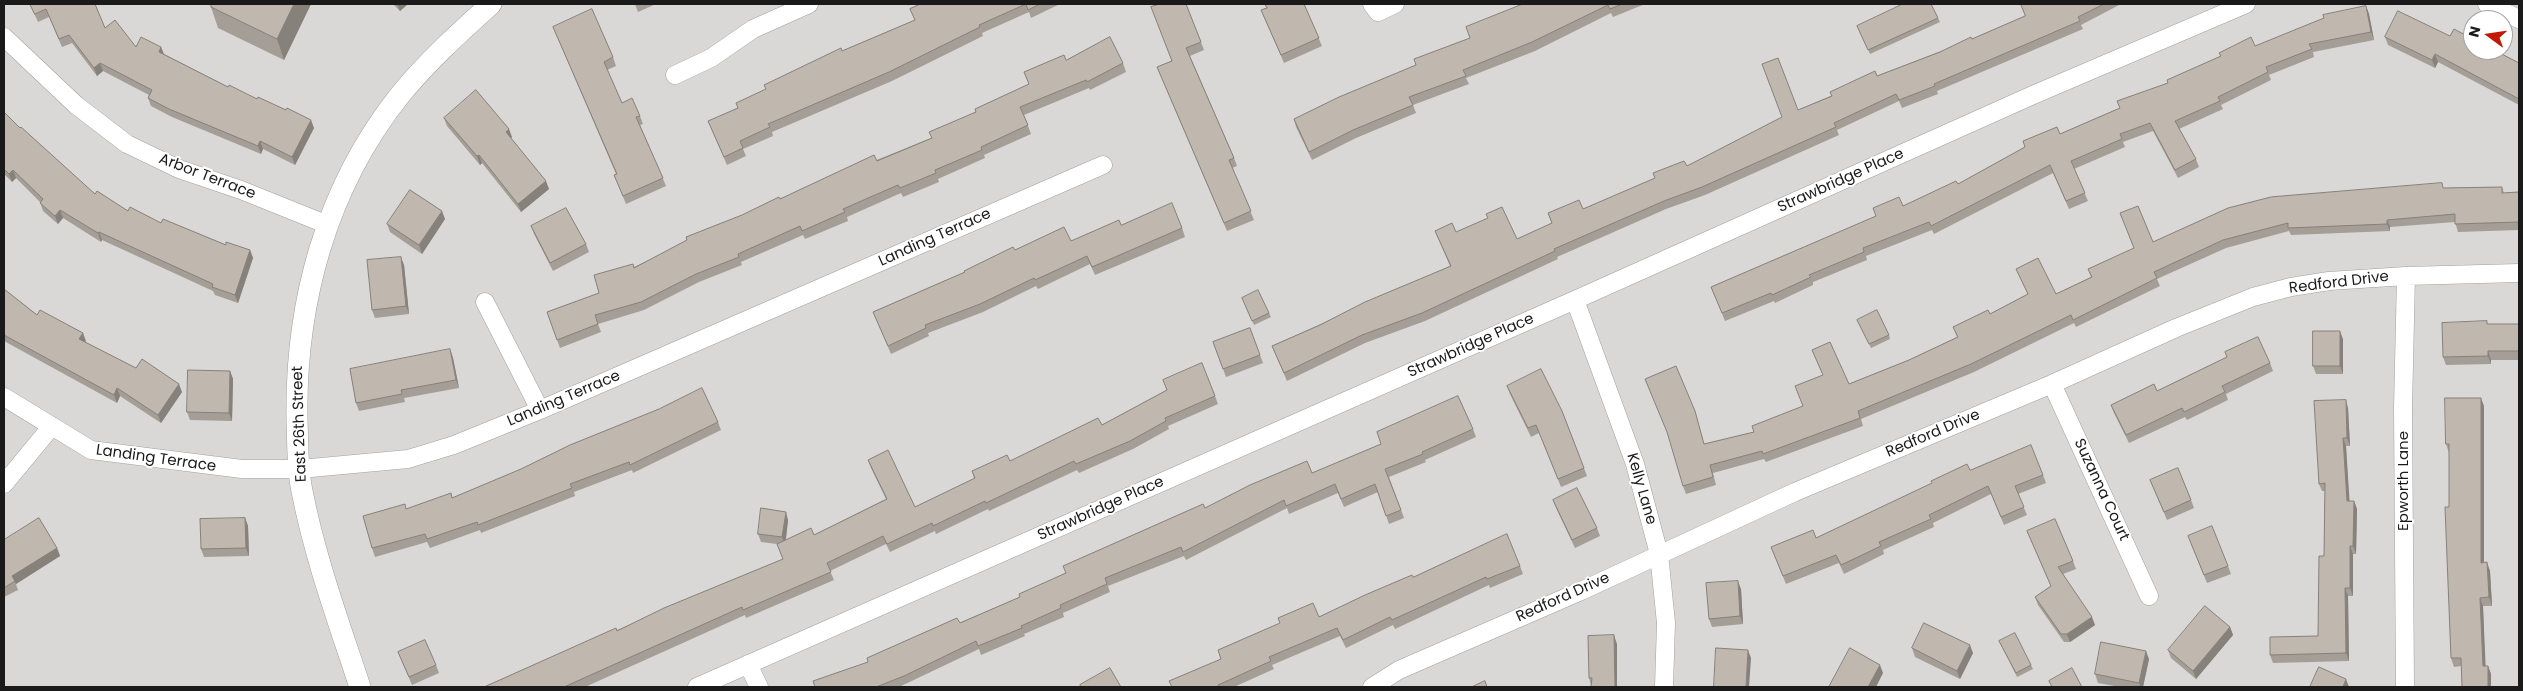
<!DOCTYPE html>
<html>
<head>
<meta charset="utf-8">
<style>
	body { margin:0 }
	#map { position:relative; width:2523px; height:691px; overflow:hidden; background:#ece9e0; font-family:Poppins,sans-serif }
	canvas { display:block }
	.frame { position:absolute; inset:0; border:5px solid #1a1a1a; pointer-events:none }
	.north { position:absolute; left:2463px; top:10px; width:50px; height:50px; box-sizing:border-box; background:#fff; border:1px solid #a3a3a3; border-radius:50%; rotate:284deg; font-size:14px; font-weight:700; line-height:20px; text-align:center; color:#1a1a1a }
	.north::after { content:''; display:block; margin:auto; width:18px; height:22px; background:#c31802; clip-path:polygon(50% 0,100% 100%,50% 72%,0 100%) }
</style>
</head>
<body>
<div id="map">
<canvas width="2523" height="691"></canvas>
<div class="frame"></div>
<div class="north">N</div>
</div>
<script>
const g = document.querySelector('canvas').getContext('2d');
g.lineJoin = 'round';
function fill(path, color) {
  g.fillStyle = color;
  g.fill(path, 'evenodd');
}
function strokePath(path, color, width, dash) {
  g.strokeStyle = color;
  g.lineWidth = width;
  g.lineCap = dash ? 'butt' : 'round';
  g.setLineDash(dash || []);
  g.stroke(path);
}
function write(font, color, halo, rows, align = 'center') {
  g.font = font + ' Poppins,sans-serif';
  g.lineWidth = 4;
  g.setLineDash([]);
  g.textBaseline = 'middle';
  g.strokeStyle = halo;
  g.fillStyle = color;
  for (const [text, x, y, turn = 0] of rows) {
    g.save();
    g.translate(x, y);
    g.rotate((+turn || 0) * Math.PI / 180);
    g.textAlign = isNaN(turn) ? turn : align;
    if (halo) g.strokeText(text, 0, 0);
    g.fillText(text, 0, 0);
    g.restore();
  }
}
const residential = new Path2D(`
	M4,4H2519V687H4ZM2473,20H2503V50H2473Z`);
const minor = new Path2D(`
	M1372,4L1378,12L1395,4
	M2487,4L2519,19
	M4,37L76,105L127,144L179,169L241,190L328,225
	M675,75L711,58L753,29L809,4
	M1575,300L1635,464L1659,554L1666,623L1664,687
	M485,302L540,410
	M2052,384L2149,596
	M4,397L91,450L242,469H300L408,459L454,445L540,410L1103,165
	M4,484L52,426
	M748,664L759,687
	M697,687L1575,300L2033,95L2246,4
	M1372,687L1399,670L1581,591L1795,492L2052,384L2176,328L2253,297L2291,287L2329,281L2406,276L2519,273
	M2405,687L2403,408L2406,276`);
const tertiary = new Path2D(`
	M360,687C339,623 315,558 302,491C297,468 298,443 297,420C295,303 326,188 400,95C428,61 459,33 491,4`);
const wall = new Path2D(`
	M30,4H95L105,28L136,47H161L164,54L228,87L314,128L295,165L263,149L261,154L172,117L151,106L148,98L149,95L103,71L97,76L72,43L62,47L49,17L38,22Z
	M212,4H311L284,60L218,28L211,7Z
	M393,4H408L400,11Z
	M635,4H656L638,12Z
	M921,4H1060L1031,18L1029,12L982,33L983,36L892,81L772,132L773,136L743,149L746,156L727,165L708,121L738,108L766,90L842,51L915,20L910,9Z
	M1186,4L1204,50L1190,56L1234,158L1237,166L1232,168L1254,220L1227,231L1157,67L1171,61Z
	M1265,4H1304L1322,46L1284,63L1261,10L1266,8Z
	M1523,4H1645L1613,17L1611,13L1535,51L1466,78L1469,84L1413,105L1416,113L1356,138L1312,160L1296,127L1294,119L1416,65L1470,38Z
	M2042,4H2121L2081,25L2083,29L1937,91L1938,94L1902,108L1899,101L1837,130L1839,135L1705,195L1666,209L1557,257L1558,259L1425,321L1365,343L1287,381L1272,346L1450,266L1435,231L1456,232L1517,239L1552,224L1548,213L1583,209L1687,166L1798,110L1877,76L1972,39L2025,16Z
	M2366,6L2369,14L2374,40L2313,52L2314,57L2269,75L2271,80L2221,105L2223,109L2179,129L2196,159L2199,167L2178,178L2153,131L2123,142L2125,147L2074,169L2088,201L2069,209L2053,173L1934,234L1932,230L1866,256L1867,260L1813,282V285L1775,303L1774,301L1725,321L1711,287L1903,206L1958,184L2060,134L2120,108L2168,83L2255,46Z
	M1938,18L1940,22L1870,54L1859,30Z
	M553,27L613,57L616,66L607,70L622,103L640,116L643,124L640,125L666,186L626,204L614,175L616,174Z
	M2450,36L2519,63V105L2438,62L2435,68L2388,45L2385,37Z
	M1066,60L1123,63L1126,72L1090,90L1089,88L1024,115L1031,134L984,155L985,158L938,179L939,182L903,197L901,193L847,217L848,221L805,239L803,235L741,262L742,265L699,282L644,310L598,324L601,332L560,348L547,312L599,293L634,267L780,199L931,138L976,112L1029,84L1024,72Z
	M4,112L20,128L95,194L128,211L226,245L250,250L253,258L238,303L215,295L213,291L102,240L101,242L63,218L58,224L43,211L40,202L16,178L12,182L4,174Z
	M444,118L512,137L511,138L549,189L521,212L482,163L480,165L447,126Z
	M2502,187L2504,193L2519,192V230L2458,232L2455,222L2390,227V231L2291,235L2289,231L2226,248L2157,279L2160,286L2076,327L2074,323L1974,372L1861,419L1863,426L1766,462L1764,459L1713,473L1716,485L1686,494L1683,486L1695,411L1704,444L1754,432L1803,407L1823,375L1812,350L1849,384L1909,360L1957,337L1953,327L1990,314L2028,294L2016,269L2056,294L2091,277L2088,269L2153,242L2444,188Z
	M445,219L422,254L390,232L387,224Z
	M1121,225L1182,228L1185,237L1095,275L1090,264L1038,289L1036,286L983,312L928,333L929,336L891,354L873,312L965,272L1015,250L1071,241Z
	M531,226L586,244L589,252L553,271L534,234Z
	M404,265L409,314L375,318L372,310Z
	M4,289L37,315L83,333L85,342L182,392L161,423L120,396L117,403L4,341Z
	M1242,298L1269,313L1271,317L1254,325Z
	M1857,320L1889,335L1890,339L1871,348Z
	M2488,324H2519V360H2491V364L2446,365L2443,357Z
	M1250,328L1263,363L1226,377L1213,342Z
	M2343,339V374H2316L2313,366Z
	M450,349L453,358L459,388L404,398L405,402L359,411L356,403Z
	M2225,352L2270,363L2273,371L2226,394L2228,400L2187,420L2185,417L2129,443L2114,413L2111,405L2157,391L2227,357Z
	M230,371L233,379L232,421L190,420L187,412Z
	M1163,380L1215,396L1218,404L1168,426L1169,429L1133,449L1079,473L1077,470L989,511L988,509L936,534L935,531L890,552L886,544L830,571L834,580L746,618L745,615L585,687H484L783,559L777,544L761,542L758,534L788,520L786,540L814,535L886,499L871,468L868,460L915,507L974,479L972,471L1010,461L1102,425L1167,390Z
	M1507,386L1562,411L1587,476L1561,487L1539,433L1531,437L1510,394Z
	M2484,406V563L2490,571L2492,606H2483L2485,666H2488L2491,674L2461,666L2454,667L2451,658L2449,453L2446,444Z
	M2348,408L2350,446H2346L2349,501H2354L2357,509L2356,554H2353V596H2348L2349,661L2273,663L2270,655L2318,636L2324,556L2325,491H2322L2319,484Z
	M718,422L721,430L633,473L632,470L574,492L575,496L481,533L480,530L430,548L427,542L375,557L372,548L407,509L452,498Z
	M1473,429L1476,437L1425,460L1426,462L1389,477L1404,518L1389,524L1378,492L1344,507L1338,493L1289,514L1287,508L1186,560L1184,556L1108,586L1110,592L1063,613L1064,617L1024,634L1025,636L981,655L979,649L899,687H815L868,662L1020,597L1065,573L1205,508L1312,473Z
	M1970,470L2043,475L2046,483L2018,494L2027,515L2004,525L1991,494L1933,523L1934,527L1883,550L1884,554L1844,574L1839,563L1786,584L1771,547L1816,538Z
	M2150,480L2191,500L2194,508L2167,520Z
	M1553,500L1597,528L1600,536L1575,548L1556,508Z
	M245,518L248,526L249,556L204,557L201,549Z
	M2027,531L2073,561L2076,569L2063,574L2095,625L2070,642H2064L2038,605L2035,597L2051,586Z
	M4,540L57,548L60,556L16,584L18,590L4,597Z
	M2191,544L2228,566L2231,574L2207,583Z
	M1520,566L1523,574L1490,588L1489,585L1395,629L1393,625L1346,648L1340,636L1272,665L1274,669L1234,687H1172L1221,659L1218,650L1319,617L1413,577Z
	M1741,589L1743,624L1712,627L1709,619Z
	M2230,627L2233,635L2196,679L2171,658L2168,650Z
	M1999,641L2031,665L2033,669L2017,677Z
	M1617,644V687H1591V685L1589,678Z
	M1912,648L1973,653L1960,679L1915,657Z
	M398,652L436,665L439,673L412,685Z
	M2149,659L2143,687H2120L2098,683L2095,674Z`);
const shadedWall = new Path2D(`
	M294,4H311L284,60L277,39Z
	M397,4H408L400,11Z
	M2366,6L2369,14L2374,40L2371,32Z
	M161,47L164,55L159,52Z
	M2435,54L2438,62L2435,68L2432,60Z
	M100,63L103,71L97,76L94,68Z
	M311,120L314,128L295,165L292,157Z
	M509,129L512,137L509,140L506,132Z
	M260,141L263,149L261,154L258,146Z
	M479,155L482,163L480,165L477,156Z
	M13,170L16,178L12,182L9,174Z
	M546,181L549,189L521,212L518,204Z
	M60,210L63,218L58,224L55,216Z
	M442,211L445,219L422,254L419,245Z
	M2387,220L2390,227V231L2387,224Z
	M99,232L102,240L101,242L98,233Z
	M250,250L253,258L238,303L235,295Z
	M401,257L404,265L409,314L406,306Z
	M2340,331L2343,339V374L2340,366Z
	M83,333L86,341L82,347L79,339Z
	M450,349L453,358L459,388L456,380Z
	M2488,351L2491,360V364L2488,356Z
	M230,371L233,379L232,421L229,413Z
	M179,384L182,392L161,423L158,415Z
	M117,388L120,396L117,403L114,395Z
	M2481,398L2484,406V571L2481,563Z
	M2346,400L2348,408L2350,446L2347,438Z
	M2343,438L2346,446L2350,508L2347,501Z
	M2354,501L2357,509L2356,554L2353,546Z
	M786,512L788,520L785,545L782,537Z
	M245,518L248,526L249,556L246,548Z
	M2350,546L2353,554V596L2350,588Z
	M57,548L60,556L16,584L12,576Z
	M2487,562L2490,571L2492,606L2489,597Z
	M1738,581L1741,589L1743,624L1740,616Z
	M2345,588L2348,596L2349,661L2346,653Z
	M2480,598L2483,606L2486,675L2483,666Z
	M2092,617L2095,625L2070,642L2067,634Z
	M2230,627L2233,635L2196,679L2193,671Z
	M1614,635L1617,644V687H1615Z
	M1970,645L1973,653L1960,679L1957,671Z
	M1748,650L1751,658L1749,687H1746Z
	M2146,651L2149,659L2143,687H2141L2139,683Z
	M1880,665L1883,673L1876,687H1868Z
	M2488,666L2491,674V687H2488Z
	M2346,679L2349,687H2343Z`);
const building = new Path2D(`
	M30,4H95L105,28L115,20L136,47L141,37L161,47L159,52L228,87L229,85L257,99L258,97L286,110L287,108L311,120L292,157L260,141L258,146L169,109L148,98L152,90L100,63L94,68L69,35L59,39L46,9L35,14Z
	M212,4H294L277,39L211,7Z
	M921,4H1040L1028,10L1026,4L979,25L980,27L889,72L768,124L770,127L740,141L743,148L724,157L708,121L738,108L736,103L766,89L764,85L841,48L842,51L915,20L910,9Z
	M1160,4H1186L1201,42L1186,48L1234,158L1229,160L1251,211L1224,223L1157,67L1172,61L1151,7Z
	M1265,4H1304L1319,38L1281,55L1261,10L1267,8Z
	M1523,4H1622L1610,9L1608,5L1532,42L1463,70L1466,76L1409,97L1413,105L1353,130L1309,152L1294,119L1339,97L1416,65L1414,59L1470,38L1466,27Z
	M1903,4H1931L1938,18L1868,50L1857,26Z
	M2021,4H2104L2078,17L2080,21L1934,84L1935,86L1899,100L1896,94L1834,123L1836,127L1702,187L1664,201L1554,249L1555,251L1422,313L1362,335L1284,373L1272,346L1320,325L1365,302L1451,266L1435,231L1452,223L1456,232L1488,218L1486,214L1502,207L1517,239L1552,223L1548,213L1579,200L1583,209L1655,178L1653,173L1684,161L1687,166L1782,117L1762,64L1778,58L1798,110L1832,96L1830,92L1875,71L1877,76L1940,52L1971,37L1972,39L2025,16Z
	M2366,6L2371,32L2309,44L2312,49L2266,67L2268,72L2218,97L2220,101L2175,121L2196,159L2175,170L2150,123L2120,134L2122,139L2071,161L2085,193L2066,201L2050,165L1931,226L1929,222L1863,248L1864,252L1809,275L1811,277L1772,295L1771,293L1722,313L1711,287L1876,216L1873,208L1899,197L1903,206L1956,181L1958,184L2025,147L2023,141L2057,127L2060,134L2120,108L2117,101L2168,83L2167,80L2221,56L2219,53L2251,37L2255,46L2324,18L2323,15Z
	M592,9L613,57L604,62L622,103L632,98L640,116L636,117L663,178L623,196L614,175L617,174L553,27Z
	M2398,11L2450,36L2454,29L2473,39V50H2494L2519,63V99L2435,54L2432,60L2385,37Z
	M1110,37L1123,63L1087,82L1086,80L1020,107L1028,125L981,147L982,150L935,170L936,173L900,188L898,185L843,209L845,212L802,231L800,226L738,254L739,257L696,274L641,302L595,315L598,324L557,340L547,312L599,293L594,275L633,264L634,268L687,240L686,237L742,215L779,197L780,199L874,155L877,161L932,138L929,132L976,112L975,109L1029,84L1024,72L1064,55L1066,60Z
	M476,90L509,129L506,132L546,181L518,204L479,155L477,156L444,118Z
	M4,112L20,128L21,127L95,194L97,191L128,211L130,207L161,223L163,219L226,245V242L250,250L235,295L212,287L213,284L99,232L98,233L60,210L55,216L40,203L43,199L13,170L9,174L4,169Z
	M2442,183L2443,188L2502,187V193L2519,192V222L2455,224V214L2387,220V224L2288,228V223L2223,240L2154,272L2157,278L2073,320L2071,315L1971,364L1858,411L1860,418L1763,454L1762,451L1710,465L1713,477L1683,486L1667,432L1645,379L1676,366L1695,411L1704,444L1754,432L1752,426L1803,406L1795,386L1823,375L1812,350L1830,342L1849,384L1909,360L1958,337L1953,327L1988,310L1990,314L2028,294L2016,269L2038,258L2056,294L2092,277L2088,269L2134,248L2120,213L2138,206L2153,242L2228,208L2271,197Z
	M410,190L442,211L419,245L387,224Z
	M1172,203L1182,228L1092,267L1087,256L1035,280L1034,278L980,304L925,325L926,328L888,346L873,312L965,272L964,271L1013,247L1015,250L1064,227L1071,241L1119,220L1121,225Z
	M566,208L586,244L550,263L531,226Z
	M401,257L406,306L372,310L367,260Z
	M4,289L37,315L40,310L83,333L79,339L136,368L142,359L179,384L158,415L117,388L114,395L4,335Z
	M1258,290L1269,313L1252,321L1242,298Z
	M1877,310L1889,335L1869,344L1857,320Z
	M2487,321V324H2519V351H2488V356L2443,357L2442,323Z
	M1250,328L1260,355L1223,369L1213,342Z
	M2313,331H2340V366H2313Z
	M2258,337L2270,363L2222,386L2225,392L2184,412L2182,408L2126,435L2111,405L2154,384L2157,391L2227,357L2225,352Z
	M450,349L456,380L401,390L402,394L356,403L350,369Z
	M1202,363L1215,396L1165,418L1166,421L1130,441L1076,464L1074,461L986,503L985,501L933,526L932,523L887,544L883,536L827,563L831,572L743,610L742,607L564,687H484L616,628L617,631L664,608L783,559L777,544L811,528L814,535L887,499L868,460L888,450L915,507L975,478L972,471L1007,455L1010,461L1098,418L1102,425L1167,390L1163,380Z
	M1541,369L1562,411L1584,468L1558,479L1536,425L1528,428L1507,386Z
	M188,370L230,371L229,413L187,412Z
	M702,388L718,422L630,465L629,462L570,484L572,488L478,525L477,522L427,539L425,534L372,548L363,516L405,504L406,509L451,493L452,498L521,469L570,445L659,409Z
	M1458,396L1473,429L1422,452L1423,454L1385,469L1401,510L1386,516L1375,484L1341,499L1335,484L1286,506L1284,500L1183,552L1181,547L1105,578L1107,584L1060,605L1061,608L1021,626L1022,628L978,646L976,641L904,676L876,687H815L813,681L868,662L867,658L957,618L960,623L1020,597L1019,594L1066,573L1063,566L1203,504L1205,508L1250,485L1307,461L1312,473L1381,444L1377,432Z
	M2445,398H2481V563L2487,562L2489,597L2480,598L2483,666H2488V687H2462L2461,658H2451L2445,507H2449V444H2446Z
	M2346,400L2347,438H2343L2347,501H2354L2353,546H2350V588H2345L2346,653L2270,655V637L2318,636L2319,556H2324L2325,483L2319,484L2314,401Z
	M2031,445L2043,475L2015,486L2024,507L2001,517L1988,486L1929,515L1931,519L1879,542L1881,546L1841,565L1836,555L1783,576L1771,547L1813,530L1816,538L1932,483L1931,481L1967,464L1970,470Z
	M2178,468L2191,500L2164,512L2150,480Z
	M1577,488L1597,528L1572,540L1553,500Z
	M761,508L786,512L782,537L758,534Z
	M39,518L57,548L12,576L15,581L4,588V540Z
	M245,518L246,548L201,549L200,519Z
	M2055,519L2073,561L2058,567L2092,617L2067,634H2061L2035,597L2051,586L2027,531Z
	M2212,526L2228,566L2204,575L2188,536Z
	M1507,534L1520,566L1487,579L1486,577L1392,620L1390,617L1343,640L1337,628L1269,657L1271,661L1218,685L1219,687H1172L1169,681L1221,659L1218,650L1280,623L1278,618L1313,603L1319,617L1365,595L1412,575L1413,577Z
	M1738,581L1740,616L1709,619L1706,583Z
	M2205,606L2230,627L2193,671L2168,650Z
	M1924,623L1970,645L1957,671L1912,648Z
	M2015,633L2031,665L2016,673L1999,641Z
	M1614,635L1615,687H1591L1592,678H1589L1588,636Z
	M425,640L436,665L409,677L398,652Z
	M2101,642L2146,651L2139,683L2095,674Z
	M1716,648L1748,650L1746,687H1714Z
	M1850,648L1880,665L1868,687H1829Z
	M2319,667L2346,679L2343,687H2310Z
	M1110,668L1121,687H1081L1080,685Z
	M2072,668L2082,687H2052L2049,681Z
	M1485,681L1487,687H1472Z`);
const streetNames = [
	["Arbor Terrace",207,177,21],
	["Strawbridge Place",1841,181,-24],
	["Landing Terrace",935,238,-24],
	["Redford Drive",2339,283,-7],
	["Strawbridge Place",1471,346,-24],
	["Landing Terrace",564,399,-23],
	["East 26th Street",300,424,-92],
	["Redford Drive",1933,434,-23],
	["Landing Terrace",156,459,8],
	["Epworth Lane",2404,481,-90],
	["Kelly Lane",1641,489,74],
	["Suzanna Court",2101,490,65],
	["Strawbridge Place",1101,509,-24],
	["Redford Drive",1563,598,-24]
];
fill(residential, '#d9d8d7');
strokePath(minor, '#a1a1a1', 19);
strokePath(tertiary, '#a1a1a1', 22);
strokePath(minor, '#fff', 18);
strokePath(tertiary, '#fff', 21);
fill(wall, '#a59e96');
fill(shadedWall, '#86817a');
fill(building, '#c0b8af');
strokePath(building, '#86817a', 1);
write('15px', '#1a1a1a', '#fff', streetNames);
</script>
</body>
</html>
